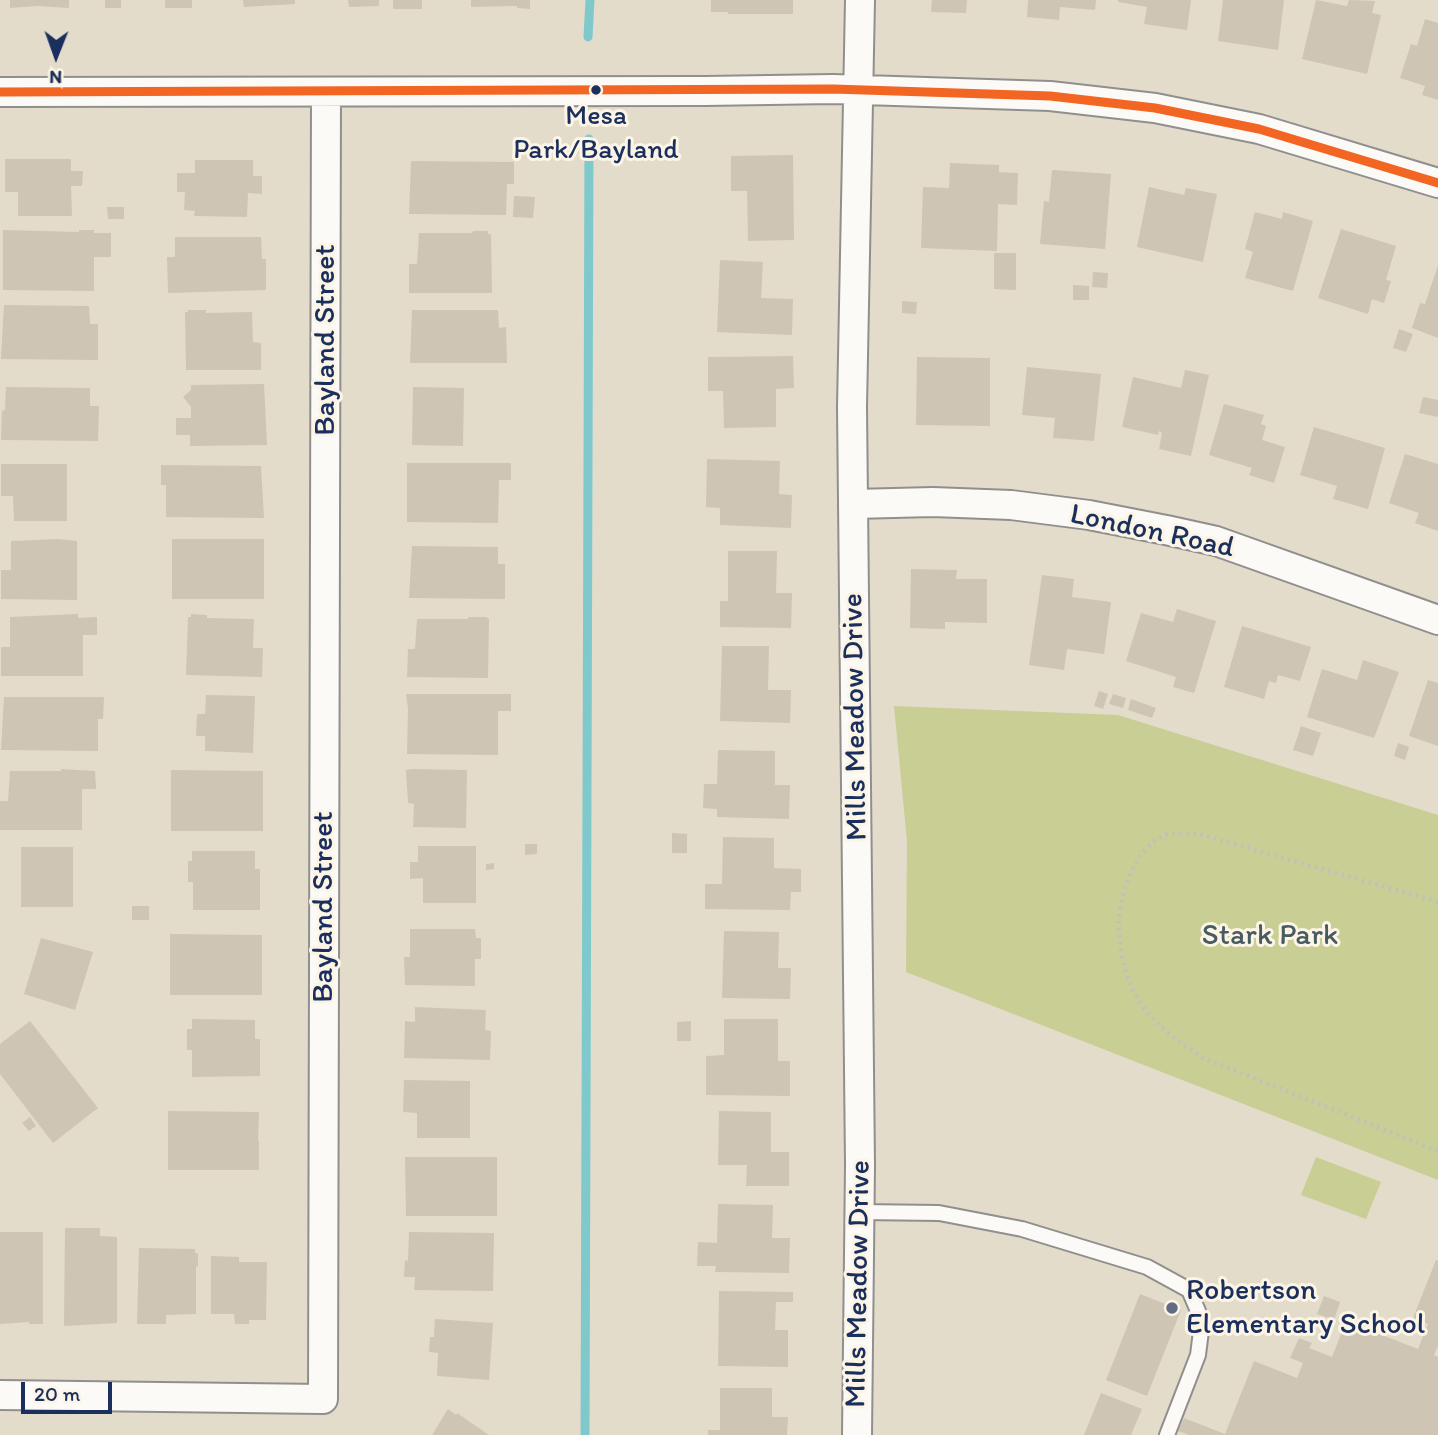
<!DOCTYPE html>
<html>
<head>
<meta charset="utf-8">
<style>
	body { margin:0 }
	#map { position:relative; width:1438px; height:1435px; overflow:hidden; background:#e4dcca; font-family:Itim,sans-serif }
	canvas { display:block }
	.north { position:absolute; left:21px; top:21px; width:70px; height:70px; -webkit-text-stroke:5px #fcf5e5; paint-order:stroke; rotate:181deg; font-size:19px; font-weight:700; line-height:28px; text-align:center; color:#1b2f5e }
	.north::after { content:''; display:block; margin:auto; width:24px; height:32px; background:#1b2f5e; clip-path:polygon(50% 0,100% 100%,50% 72%,0 100%) }
	.scale { position:absolute; left:21px; top:1382px; width:91px; height:32px; box-sizing:border-box; border:4px solid #1b2f5e; border-top:0; padding-left:9px; font-size:21px; line-height:24px; white-space:nowrap; color:#1b2f5e; -webkit-text-stroke:5px #fcf5e5; paint-order:stroke }
</style>
</head>
<body>
<div id="map">
<canvas width="1438" height="1435"></canvas>
<div class="north">N</div>
<div class="scale">20 m</div>
</div>
<script>
const g = document.querySelector('canvas').getContext('2d');
g.lineJoin = 'round';
function fill(path, color) {
  g.fillStyle = color;
  g.fill(path, 'evenodd');
}
function strokePath(path, color, width, dash) {
  g.strokeStyle = color;
  g.lineWidth = width;
  g.lineCap = dash ? 'butt' : 'round';
  g.setLineDash(dash || []);
  g.stroke(path);
}
function write(font, color, halo, rows, align = 'center') {
  g.font = font + ' Itim,sans-serif';
  g.lineWidth = 6;
  g.setLineDash([]);
  g.textBaseline = 'middle';
  g.strokeStyle = halo;
  g.fillStyle = color;
  for (const [text, x, y, turn = 0] of rows) {
    g.save();
    g.translate(x, y);
    g.rotate((+turn || 0) * Math.PI / 180);
    g.textAlign = isNaN(turn) ? turn : align;
    if (halo) g.strokeText(text, 0, 0);
    g.fillText(text, 0, 0);
    g.restore();
  }
}
const green = new Path2D(`
	M894,706L1118,715L1438,815V1180L906,972L907,841Z
	M1316,1157L1381,1182L1366,1219L1301,1195Z`);
const stream = new Path2D(`
	M588,37L590,0
	M585,1435L589,139`);
const building = new Path2D(`
	M10,0H69V8L38,6L10,8Z
	M105,0H121V8H105Z
	M165,0H192V8H165Z
	M243,0H295V4L244,7Z
	M348,0H379V6L349,7Z
	M393,0H422V9H393Z
	M471,0H530V9L517,8V6L471,7Z
	M711,0H793V14H728V12H711Z
	M932,0H967L966,13L931,12Z
	M1028,0H1096L1095,10L1060,7L1059,20L1027,17Z
	M1118,0H1191L1187,30L1144,24L1147,7L1118,2Z
	M1223,0H1284L1278,50L1218,41Z
	M1316,0L1347,6L1349,0L1375,1L1372,13L1381,15L1367,74L1302,59Z
	M1425,19L1438,23V100L1422,95L1425,86L1400,78L1411,44L1417,46Z
	M793,155L794,240L748,241L747,191H731V156Z
	M5,159H71V171H83L82,186H71L72,216H18V192H5Z
	M195,160H253V176H262V194L248,193L247,217L194,216L195,211L184,210L185,192H177V173H195Z
	M411,161L514,162V184H507L506,215L409,214Z
	M950,163L999,165V172L1018,173L1017,205L998,204L997,251L921,248L923,187L949,188Z
	M1052,170L1111,174L1105,249L1040,244L1044,201L1049,202Z
	M1149,187L1184,195L1186,188L1217,194L1203,262L1137,247Z
	M514,196L535,197L533,218L513,217Z
	M107,207H124V219H108Z
	M1255,212L1282,219L1283,212L1313,221L1293,291L1245,278L1253,252L1245,249Z
	M1341,229L1396,246L1386,280L1391,281L1384,303L1372,299L1368,314L1318,298Z
	M3,230L79,232V230H94V233H111V257H94V291L3,290Z
	M473,231H488V234H491L492,293H409V264H417L419,233H472Z
	M175,237H261L262,259H266V290L168,293L167,257H175Z
	M994,253H1016V290L994,289Z
	M720,260L763,262L761,298L793,299L792,335L717,332Z
	M1438,265V338L1412,328L1420,303L1425,304Z
	M1093,272L1108,273L1107,288L1092,287Z
	M1073,285L1089,286V300H1073Z
	M902,301L917,302L916,314L902,313Z
	M4,305L89,306L90,324H98V360L1,359Z
	M188,310H206V313L252,312L253,342L261,343V370H186L185,312H188Z
	M412,310H498L499,328L506,327L507,363H410Z
	M1399,329L1413,334L1406,352L1393,348Z
	M793,356L794,388L776,389V427L724,428L723,391H708V357Z
	M917,357L990,358V426L916,425Z
	M1027,367L1101,374L1094,441L1053,438L1055,418L1022,415Z
	M1185,370L1209,375L1191,456L1159,449L1162,433L1159,431L1158,435L1122,427L1133,377L1181,388Z
	M264,384L267,445L190,446V435H176V418H191V407L183,397L191,390V385Z
	M6,387L90,388V406H99L98,441L1,440L2,411L5,410Z
	M413,387L464,388L463,446L412,445Z
	M1423,397L1438,400V417L1419,413Z
	M1224,404L1264,415L1261,424L1266,426L1262,440L1285,447L1274,483L1249,475L1252,468L1209,455Z
	M1314,427L1385,448L1368,509L1333,499L1337,486L1300,475Z
	M1405,454L1438,464V531L1415,523L1419,513L1389,503Z
	M707,459L780,461L779,494L792,495L791,528L720,525V508L706,507Z
	M407,463H511V480H499L498,523L407,522Z
	M1,464H67V521H14L13,496H1Z
	M161,465L261,466L264,518L166,517V485H161Z
	M58,539L77,541V600L1,599V570H11V541Z
	M172,539H264V599H172Z
	M412,546L498,547V564H505V599L409,598Z
	M728,551H777L776,593H792L791,628L720,627V601H728Z
	M911,569L957,570L956,579H987V623L945,622V629L910,628Z
	M1042,575L1074,579L1072,597L1111,602L1104,654L1067,649L1064,670L1029,665Z
	M1177,609L1216,621L1194,693L1173,687L1176,677L1126,661L1141,613L1173,622Z
	M78,614V618L97,617V635H83V676H1V647H10V617Z
	M191,614L207,615V618L254,619L253,648H263L262,677L186,675L188,617H191Z
	M468,617H486L489,619L488,678L407,677L408,649H415L417,619H468Z
	M1242,626L1311,647L1300,681L1278,675L1276,683L1269,681L1264,699L1224,687Z
	M722,646H769L768,690H791L790,723L720,721Z
	M1363,660L1399,672L1374,738L1307,717L1322,669L1357,680Z
	M1428,680L1438,683V746L1409,736Z
	M1099,691L1108,694L1103,709L1094,706Z
	M406,694H511V711H498V755L407,754L408,708Z
	M1113,694L1126,698L1123,708L1109,704Z
	M206,695L255,696L253,753L205,751V736H196L197,714H205Z
	M4,697H104L103,719H98V751L1,750Z
	M1131,699L1156,708L1152,718L1128,710Z
	M1301,726L1321,733L1313,756L1293,750Z
	M1398,743L1409,747L1405,760L1394,756Z
	M718,750L775,751V785H790L789,819L717,817V809L703,808L704,784H717Z
	M61,769L95,771L96,789H82V830H0V801H8L10,771H61Z
	M413,769L467,770L466,828L413,827L414,804L408,803L406,770Z
	M171,770L263,771V831H171Z
	M672,833L687,834V853H672Z
	M723,837L774,838V868L801,869V892H791L790,910L705,909V884H722Z
	M525,844H537V854L525,855Z
	M418,846H476V903H423V878L410,879V862H418Z
	M21,847H73V907H21Z
	M192,851H255V869H260V910H193V882H188V861H192Z
	M494,863V869L486,870V864Z
	M132,906H149V920H132Z
	M410,929H475L476,938H481V959H475V986L405,985L404,957H410Z
	M724,931L779,932L778,968H791L790,999L722,998Z
	M170,934L262,935V995H170Z
	M41,938L93,952L75,1010L24,994Z
	M415,1007L486,1010L485,1030L491,1031L490,1060L404,1058L405,1021L415,1022Z
	M192,1019L255,1020V1039H260V1076L192,1077V1050H187V1029H192Z
	M724,1019H778V1061H790V1096L706,1095V1056L724,1055Z
	M30,1021L98,1108L53,1143L0,1074V1044Z
	M691,1021V1041H677V1022Z
	M404,1080L470,1081V1138H417V1113L403,1112Z
	M168,1111L259,1112L258,1141H259V1170H168Z
	M719,1111L771,1112V1152H789V1186H746L747,1165H718Z
	M30,1117L36,1126L29,1131L22,1123Z
	M405,1157H497V1216H406Z
	M718,1204L773,1205L772,1238H790L789,1273L715,1272L716,1266H697L698,1242L717,1243Z
	M65,1228H100V1236L117,1237V1323L64,1326Z
	M0,1232H43V1324H29V1322L0,1324Z
	M409,1232L494,1233L493,1291L414,1290L415,1277H404L405,1260L408,1261Z
	M139,1248L195,1249V1253H198V1267L196,1266V1314L166,1315V1324H137Z
	M211,1256L239,1257V1262H267L266,1320H249V1324H235L234,1314H211Z
	M1436,1260H1438V1346L1434,1355L1438,1357V1435H1189L1178,1431L1184,1418L1225,1434L1254,1361L1297,1378L1303,1363L1290,1358L1299,1338L1312,1343L1309,1348L1332,1357L1346,1321L1418,1349L1428,1324L1413,1318Z
	M719,1291L793,1292V1302H776L775,1330H788V1367L718,1366Z
	M1140,1294L1181,1310L1147,1396L1106,1380Z
	M1324,1296L1340,1302L1334,1320L1317,1314Z
	M435,1319L493,1323L489,1380L437,1376L438,1353L429,1352L430,1337H434Z
	M720,1388H772V1417H788L787,1435H708V1430H720Z
	M1101,1393L1142,1409L1131,1435H1084Z
	M448,1409L456,1415L457,1413L489,1435H432Z`);
const path = new Path2D(`
	M1438,902L1199,834C1187,834 1174,831 1162,836C1151,841 1143,852 1136,863C1113,902 1114,951 1134,992C1149,1022 1177,1040 1203,1058L1438,1151`);
const service = new Path2D(`
	M860,1212L939,1213L1022,1229L1147,1267L1189,1290L1198,1311L1201,1331L1198,1355L1167,1435`);
const minor = new Path2D(`
	M0,92L705,91L833,89L1050,96L1155,108L1259,129L1438,183
	M854,504L933,502L1011,505L1089,515L1166,530L1216,541L1438,620
	M0,1395L323,1399L326,92
	M857,1435L860,1165L852,407L860,0`);
const bus1 = new Path2D(`
	M0,92L833,89L1050,96L1155,108L1259,129L1438,183`);
const markers = [
	[596,90,6,"#1b2f5e"],
	[1172,1308,7,"#616c84"]
];
const busNames = [
	["Mesa",596,117],
	["Park/Bayland",596,151]
];
const streetNames = [
	["Bayland Street",326,340,-90],
	["London Road",1152,532,12],
	["Mills Meadow Drive",856,717,-91],
	["Bayland Street",324,907,-90],
	["Mills Meadow Drive",859,1284,-89]
];
const parkNames = [
	["Stark Park",1270,936]
];
const poiNames = [
	["Robertson",1186,1291],
	["Elementary School",1186,1325]
];
fill(green, '#c8ce94');
strokePath(stream, '#7fc9cc', 9);
fill(building, '#cec5b5');
strokePath(service, '#908f8e', 18);
strokePath(minor, '#908f8e', 32);
strokePath(path, '#bfbfc1', 4.5, [2, 5]);
strokePath(service, '#fbfaf7', 14);
strokePath(minor, '#fbfaf7', 28);
strokePath(bus1, '#f26522', 9);
for (const [x, y, r, color] of markers) {
  const dot = new Path2D();
  dot.arc(x, y, r, 0, 2 * Math.PI);
  g.fillStyle = color;
  g.fill(dot);
  strokePath(dot, '#fcf5e5', 2.5);
}
write('28px', '#1b2f5e', '#fcf5e5', busNames);
write('30px', '#1b2f5e', '#fcf5e5', streetNames);
write('30px', '#485b61', '#fcf5e5', parkNames);
write('30px', '#1b2f5e', '#fcf5e5', poiNames, 'left');
</script>
</body>
</html>
